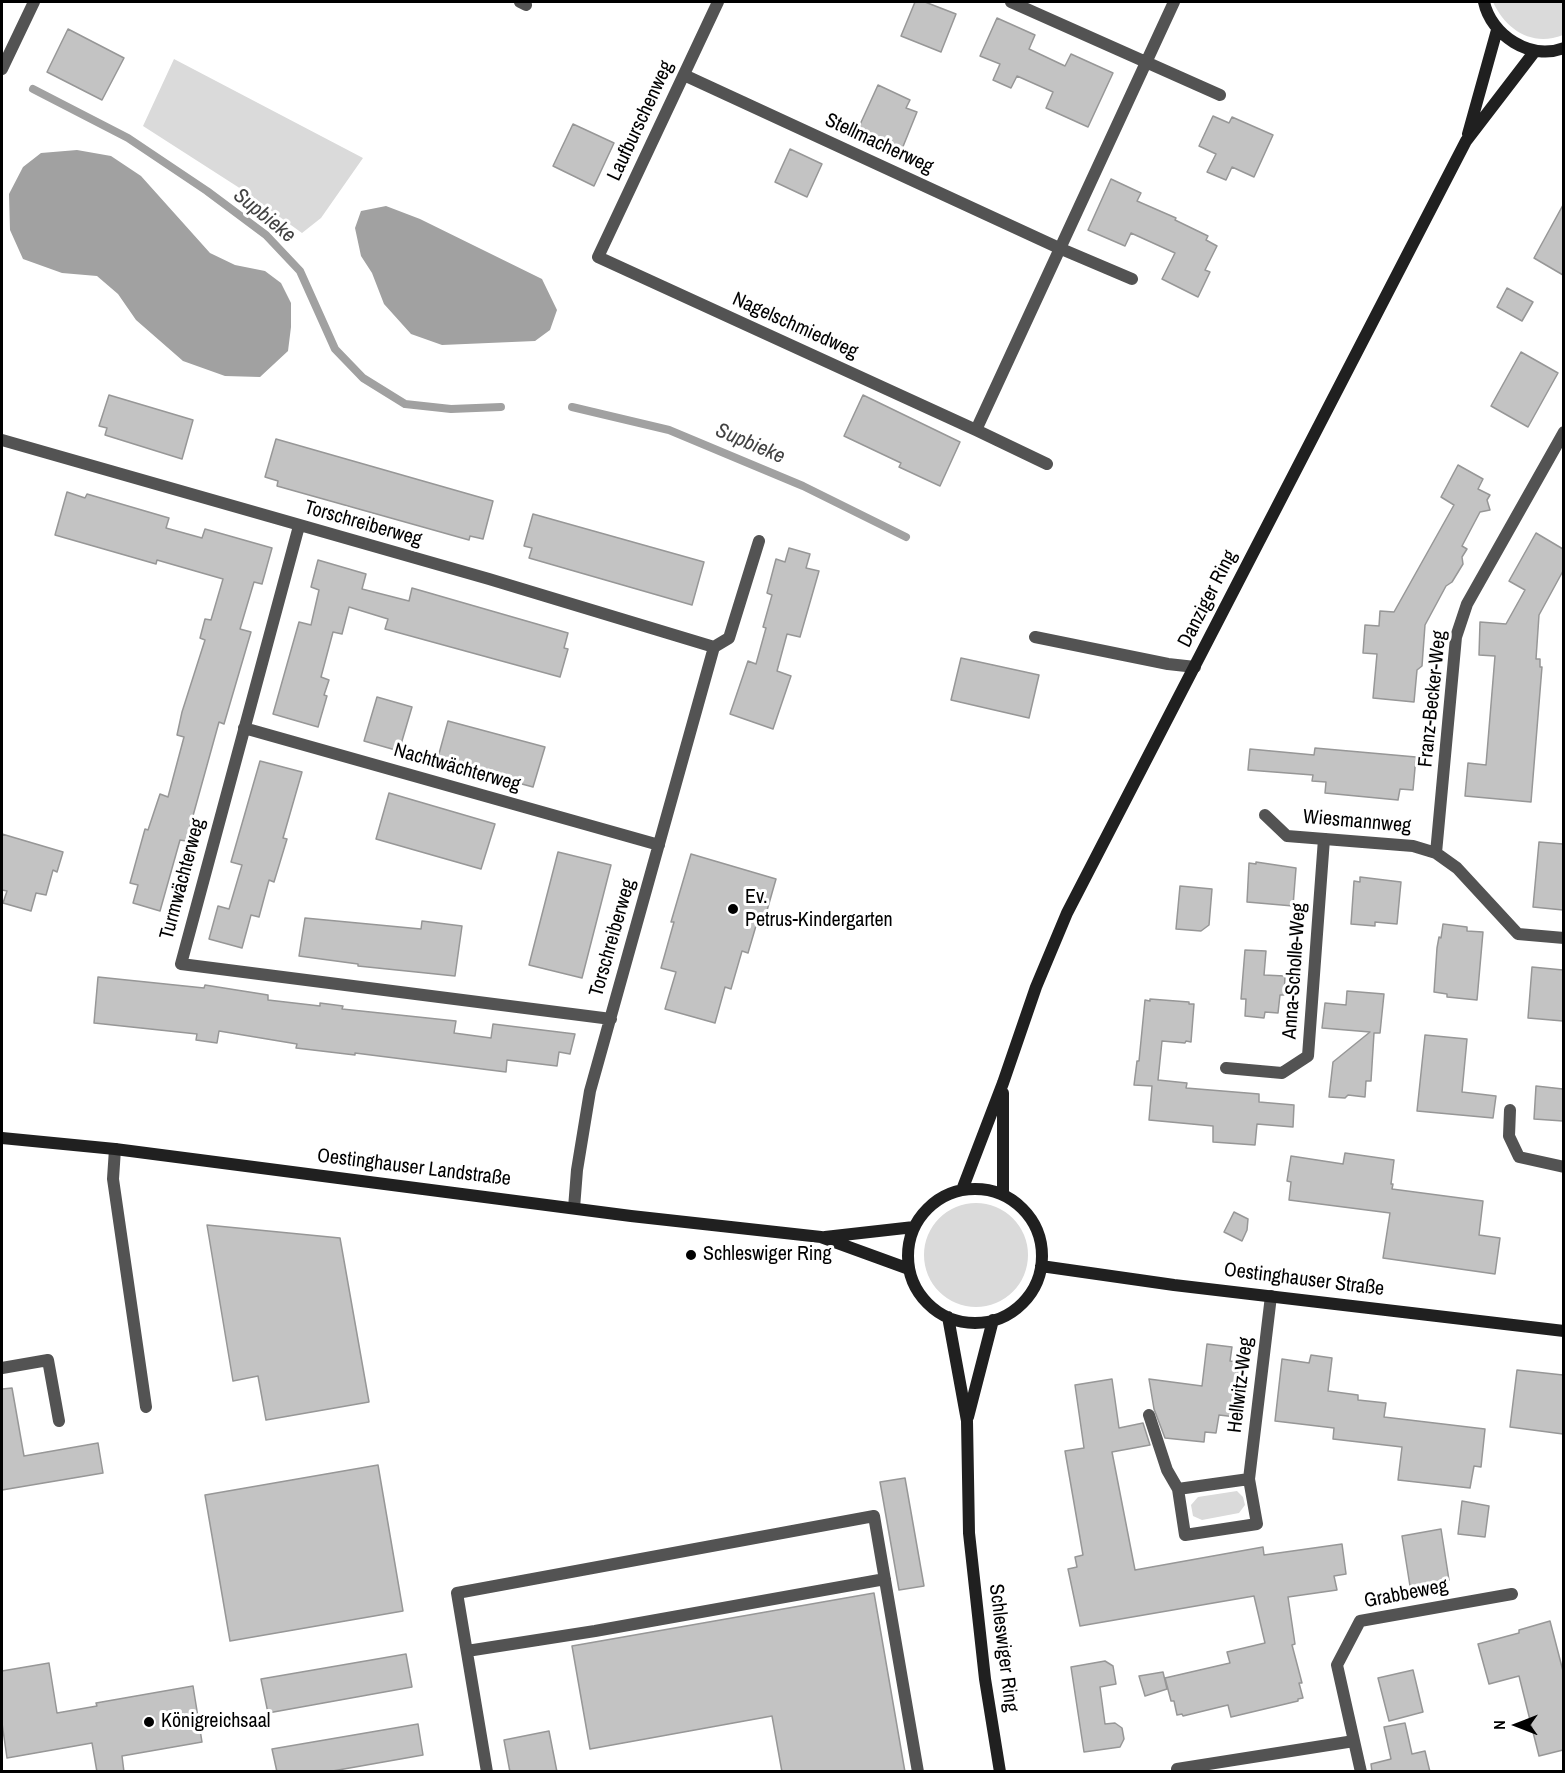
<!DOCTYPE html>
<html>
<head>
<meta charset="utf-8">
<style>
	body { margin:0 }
	#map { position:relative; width:1565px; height:1773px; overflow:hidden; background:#fff; font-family:"Archivo Narrow",sans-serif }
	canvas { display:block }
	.frame { position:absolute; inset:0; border:3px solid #000; pointer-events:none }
	.north { position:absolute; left:1487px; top:1695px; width:60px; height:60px; -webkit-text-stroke:4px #fff; paint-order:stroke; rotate:270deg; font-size:16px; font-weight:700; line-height:24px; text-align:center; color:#000 }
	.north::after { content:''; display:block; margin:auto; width:21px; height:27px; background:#000; clip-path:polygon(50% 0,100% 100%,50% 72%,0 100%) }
</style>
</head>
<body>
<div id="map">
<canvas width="1565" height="1773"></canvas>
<div class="frame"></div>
<div class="north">N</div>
</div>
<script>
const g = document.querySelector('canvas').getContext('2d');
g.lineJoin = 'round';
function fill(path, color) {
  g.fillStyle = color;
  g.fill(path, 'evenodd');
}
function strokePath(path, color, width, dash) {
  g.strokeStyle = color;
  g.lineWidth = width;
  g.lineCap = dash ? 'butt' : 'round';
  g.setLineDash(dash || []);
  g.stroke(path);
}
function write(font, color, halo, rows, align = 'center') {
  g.font = font + ' "Archivo Narrow",sans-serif';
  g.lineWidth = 6;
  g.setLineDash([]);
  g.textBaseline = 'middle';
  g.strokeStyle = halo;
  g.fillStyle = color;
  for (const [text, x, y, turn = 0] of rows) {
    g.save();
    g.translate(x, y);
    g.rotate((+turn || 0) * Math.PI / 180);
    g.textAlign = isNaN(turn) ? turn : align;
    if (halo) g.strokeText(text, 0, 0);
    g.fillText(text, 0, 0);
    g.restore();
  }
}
const green = new Path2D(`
	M1493,2H1563V35C1532,47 1506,30 1493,2Z
	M174,59L363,158L321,218L302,233L238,187L143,126Z
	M924 1255a52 52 0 1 1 104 0a52 52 0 1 1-104 0Z
	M1237,1491L1243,1497L1245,1505L1239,1513L1202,1520L1193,1516L1191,1505L1198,1497Z`);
const water = new Path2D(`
	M77,150L111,156L141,176L210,253L235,265L265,271L281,283L291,303V327L288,351L260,377L225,376L183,361L136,320L118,294L97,276L62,273L23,259L10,230L9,194L23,167L41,153Z
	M386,206L420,219L542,279L557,310L550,330L535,341L442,345L411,334L384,304L372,273L361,256L355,228L361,211Z`);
const stream = new Path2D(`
	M33,89L128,138L207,191L266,235L300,271L335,349L363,378L405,404L451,409L501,407
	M572,407L669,430L803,486L906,537`);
const building = new Path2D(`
	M915,2H925L956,14L941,52L901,36Z
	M997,18L1035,35L1029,49L1065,66L1071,54L1113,73L1088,127L1046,108L1053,92L1017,76L1011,88L993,80L1000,64L980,56Z
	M68,29L124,58L102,100L47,72Z
	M878,85L910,100L906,108L917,112L902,149L858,129Z
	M1213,116L1229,123L1232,117L1273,135L1254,177L1232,167L1226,180L1207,172L1216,154L1199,146Z
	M573,124L614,143L594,186L553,166Z
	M790,149L822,164L807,197L775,182Z
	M1111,179L1141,193L1137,201L1176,218L1175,220L1208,236L1206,240L1217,246L1205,270L1210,272L1198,297L1162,279L1175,253L1131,233L1125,246L1088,230Z
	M1563,205V275L1534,258Z
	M1507,288L1533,302L1522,321L1497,307Z
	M1521,352L1558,373L1528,427L1491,406Z
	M109,395L193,420L182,459L105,435L107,428L99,426Z
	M863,395L960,442L940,486L899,467L901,463L844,436Z
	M276,439L493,501L483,539L470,536L469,540L277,486L278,481L265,477Z
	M1458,465L1483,479L1478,489L1490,495L1487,500L1490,510L1480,512L1462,546L1467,549L1462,557L1463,564L1452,582L1446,586L1425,625L1422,666L1417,670L1414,702L1373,698L1377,654L1363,653L1365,625L1379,626L1380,611L1394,612L1454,505L1441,497Z
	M67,492L85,498L87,494L169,518L166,528L202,538L205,529L272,548L262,584L254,582L240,629L251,632L224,724L219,722L186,841L180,840L160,911L133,903L138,885L130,883L145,829L148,830L160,794L168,797L184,737L177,735L182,712L205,640L200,638L205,619L211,620L223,579L157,560L156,564L55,535Z
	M533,514L704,562L692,605L529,558L532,548L524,546Z
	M1536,533L1563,549V571L1539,615L1536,659H1540V667H1542L1531,802L1465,796L1468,763L1486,765L1495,656L1479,655L1480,622L1506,624L1525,590L1509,581Z
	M789,548L810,554L806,568L819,571L800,637L787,634L777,671L791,676L773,729L730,714L748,661L756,664L766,628L763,627L772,595L767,593L776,559L785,562Z
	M318,560L366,574L362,589L409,601L412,588L568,633L564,648L568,649L560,677L385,629L388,619L349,607L342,634L333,632L321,677L329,680L324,695L327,696L318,727L273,714L299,622L311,625L319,590L311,587Z
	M961,658L1039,675L1029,718L951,700Z
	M377,697L412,707L399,751L364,741Z
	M448,721L545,747L533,787L437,761Z
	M1315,748L1416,757L1413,790L1400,789L1398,800L1325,793L1326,782L1312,781L1313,775L1248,770L1250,749L1314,755Z
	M260,761L302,772L283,838L287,839L274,882L269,880L259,917L251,915L242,948L209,939L218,906L229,909L242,865L231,862Z
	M389,793L495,824L481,869L376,839Z
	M2,834L63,852L57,872L53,870L46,895L36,893L31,911L3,903L7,891L2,890Z
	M1539,842L1563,844V910L1533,907Z
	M558,852L611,865L582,978L529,965Z
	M691,854L776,879L764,921L758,919L748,953L742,951L731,989L725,987L715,1023L665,1009L676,972L661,968L674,922H671Z
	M1256,862L1296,868L1293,906L1247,902L1249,863L1256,864Z
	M1360,877L1401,882L1397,924L1375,922V926L1351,924L1354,881L1360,882Z
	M1180,886L1212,889L1209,925L1201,931L1176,929Z
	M305,918L421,929L422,921L462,926L455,976L358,966V964L299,956Z
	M1443,924L1467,927V931L1483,932L1477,1000L1447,997V994L1434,992L1437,948L1439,937L1441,938Z
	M1245,950L1266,951L1264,975L1285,976L1284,995H1280L1278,1013L1265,1012L1264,1018L1245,1016L1246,999H1241Z
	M1532,967L1563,970V1021L1528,1018Z
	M98,977L204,988L205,985L268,995V1000L320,1006V1003L343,1006L342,1009L456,1021L454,1033L491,1038L493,1024L575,1034L570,1054L559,1052L557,1066L507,1060L506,1072L355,1053V1055L296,1048L297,1044L219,1031L217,1043L196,1040L197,1034L94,1023Z
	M1347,991L1384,994L1380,1033H1374L1371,1081H1366L1365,1097L1348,1095L1345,1098L1329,1097L1333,1062L1370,1032L1322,1028L1325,1003L1346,1005Z
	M1150,999L1189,1002V1004H1194L1191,1042L1186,1041L1185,1043L1162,1041L1158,1080L1187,1083L1186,1088L1259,1094V1102L1294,1105L1293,1127L1257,1124L1255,1145L1213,1142V1126L1149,1120L1152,1086L1134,1085L1137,1061H1139L1145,1000L1150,1001Z
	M1425,1035L1467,1039L1462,1092L1496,1096L1493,1118L1417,1111Z
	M1536,1086L1563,1089V1121L1534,1119Z
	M1345,1153L1394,1160L1391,1184H1393L1392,1189L1483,1201L1479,1235L1500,1238L1495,1274L1383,1258L1390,1213L1289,1200L1291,1182L1287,1181L1291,1156L1343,1164Z
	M1234,1212L1248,1219L1247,1230L1242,1241L1224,1232Z
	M207,1225L340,1238L369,1402L266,1420L258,1376L233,1381Z
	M1207,1344L1232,1347L1230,1361L1243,1363L1236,1417L1219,1415L1216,1433L1205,1432L1204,1442L1165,1438L1154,1409L1149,1379L1202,1386Z
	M1311,1355L1332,1358L1328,1391L1358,1395V1400L1386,1403L1384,1417L1485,1429L1481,1467L1474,1466L1470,1488L1398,1480L1402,1447L1333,1439L1334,1428L1275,1421L1282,1359L1309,1363Z
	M1517,1370L1563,1375V1434L1510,1427Z
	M1112,1379L1119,1428L1143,1423L1150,1445L1112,1452L1135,1570L1263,1547L1264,1555L1342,1544L1346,1574L1334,1576L1337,1590L1288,1597L1295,1644L1292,1645L1302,1683H1299L1303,1698L1298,1699V1701L1231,1717L1228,1705L1183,1716L1182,1714L1177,1715L1174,1701H1171L1165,1678L1230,1663L1227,1652L1265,1643L1254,1596L1080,1626L1068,1569L1077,1567L1075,1557L1083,1555L1065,1451L1084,1448L1075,1385Z
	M12,1388L24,1456L98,1443L103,1473L2,1490V1389Z
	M378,1465L403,1611L230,1641L205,1495Z
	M905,1478L924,1586L899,1590L880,1482Z
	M1462,1501L1489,1506L1485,1537L1458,1534Z
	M1441,1529L1449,1580L1410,1586L1402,1536Z
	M874,1593L905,1772H782L772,1716L590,1749L572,1646Z
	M1550,1621L1563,1671V1750L1539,1756L1519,1676L1489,1684L1478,1644L1519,1633V1630Z
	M406,1654L412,1687L268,1713L261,1679Z
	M1105,1661L1113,1666L1116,1684L1100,1687L1105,1724L1115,1723L1122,1728L1124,1739L1120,1747L1084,1752L1071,1667Z
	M49,1663L57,1713L97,1706L96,1703L193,1686L202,1742L122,1756L124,1772H97L92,1743L7,1758L2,1723V1671Z
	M1413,1670L1423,1712L1389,1721L1378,1678Z
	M1163,1672L1167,1689L1145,1696L1139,1676Z
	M1405,1723L1412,1754L1425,1751L1430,1772H1372L1371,1764L1391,1759L1384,1727Z
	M418,1724L423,1755L327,1772H277L272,1749Z
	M549,1731L557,1772H510L504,1740Z`);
const lane = new Path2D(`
	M1035,637L1168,664L1195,667
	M1226,1068L1282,1073L1308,1056L1324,839
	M1510,1110L1509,1136L1519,1157L1564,1167
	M115,1149L113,1179L146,1407
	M2,1368L48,1360L59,1421
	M1149,1415L1167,1470L1178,1489
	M1249,1479L1178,1489L1185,1535L1257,1524L1249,1479L1271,1296
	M467,1651L595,1631L885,1579
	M487,1772L457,1593L874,1516L918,1772`);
const street = new Path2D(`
	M520,2L526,5
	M718,2L598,257L976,430L1047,464
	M1011,2L1220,95
	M2,69L34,2
	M684,75L1059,248L1132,279
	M976,430L1174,2
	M2,440L489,579L714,647
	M299,526L181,964L611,1019
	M244,728L659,845
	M1265,815L1287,836L1413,846L1436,853L1457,868L1518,934L1564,938
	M1436,853L1456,637L1467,604L1564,432
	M574,1208L577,1170L590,1091L714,647L729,638L759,541
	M1177,1769L1354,1741
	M1361,1772L1337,1665L1360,1621L1512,1594`);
const secondary = new Path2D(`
	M1484,2C1491,35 1530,61 1564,48
	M1468,134L1497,30
	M1003,1093V1195
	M2,1138L115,1149L631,1216L821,1237L909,1269
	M908 1256a67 67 0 1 1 134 0a67 67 0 1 1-134 0Z
	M962,1190L1003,1083L1036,987L1067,913L1466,141L1535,51
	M825,1237L914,1227
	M1041,1266L1174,1285L1564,1331
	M948,1317L967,1421L969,1533L985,1679L1000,1772
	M968,1417L993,1320`);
const markers = [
	[733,909,6,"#000"],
	[691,1255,6,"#000"],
	[149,1722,6,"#000"]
];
const streetNames = [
	["Laufburschenweg",641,121,-65],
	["Stellmacherweg",879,144,25],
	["Nagelschmiedweg",795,326,24],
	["Torschreiberweg",363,524,16],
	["Danziger Ring",1208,599,-63],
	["Franz-Becker-Weg",1433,699,-84],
	["Nachtwächterweg",457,768,16],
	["Wiesmannweg",1357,822,5],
	["Turmwächterweg",183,879,-75],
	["Torschreiberweg",613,938,-74],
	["Anna-Scholle-Weg",1295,971,-86],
	["Oestinghauser Landstraße",414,1168,7],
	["Oestinghauser Straße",1304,1280,7],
	["Hellwitz-Weg",1241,1385,-83],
	["Grabbeweg",1406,1594,-11],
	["Schleswiger Ring",1003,1648,83]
];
const poiNames = [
	["Ev.",745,898],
	["Petrus-Kindergarten",745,921],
	["Schleswiger Ring",703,1255],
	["Königreichsaal",161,1722]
];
const waterNames = [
	["Supbieke",264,216,39],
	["Supbieke",750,444,23]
];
fill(green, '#dadada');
fill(water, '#a1a1a1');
strokePath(stream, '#a1a1a1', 8);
fill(building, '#c3c3c3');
strokePath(building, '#979797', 1.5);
strokePath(lane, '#535353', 12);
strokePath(street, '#535353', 12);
strokePath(secondary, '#202020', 12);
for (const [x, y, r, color] of markers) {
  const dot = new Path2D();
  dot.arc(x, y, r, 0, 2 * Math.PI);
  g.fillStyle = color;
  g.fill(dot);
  strokePath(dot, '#fff', 2);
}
write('20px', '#000', '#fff', streetNames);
write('20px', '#000', '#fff', poiNames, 'left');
write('italic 21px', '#424242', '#fff', waterNames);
</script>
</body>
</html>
